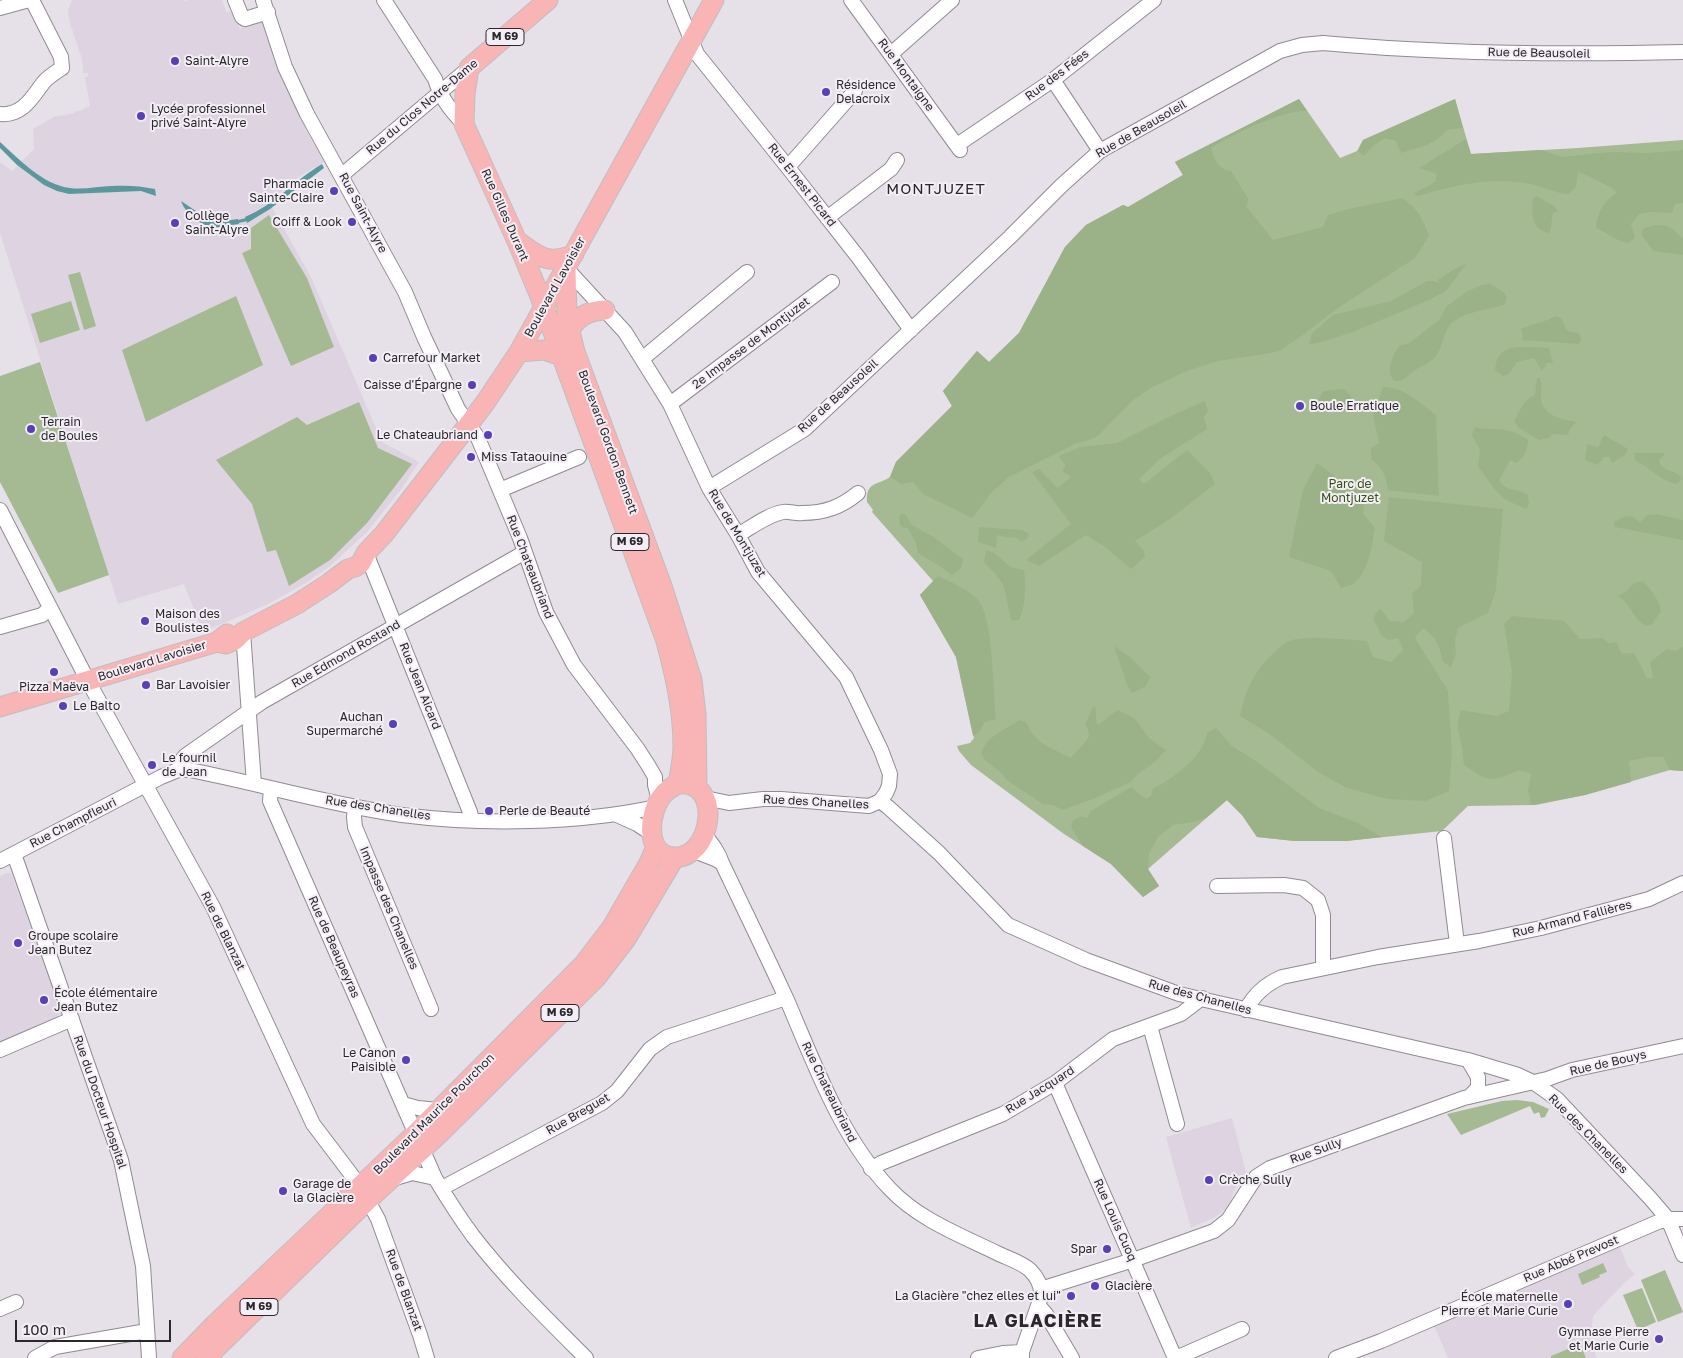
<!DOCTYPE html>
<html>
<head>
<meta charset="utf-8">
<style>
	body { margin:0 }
	#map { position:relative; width:1683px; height:1358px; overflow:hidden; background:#e6e0e8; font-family:"Golos Text",sans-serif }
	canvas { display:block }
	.scale { position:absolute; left:15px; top:1320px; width:156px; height:22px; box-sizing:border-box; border:2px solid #2a282b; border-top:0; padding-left:6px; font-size:15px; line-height:18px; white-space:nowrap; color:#2a282b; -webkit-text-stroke:4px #f3edf5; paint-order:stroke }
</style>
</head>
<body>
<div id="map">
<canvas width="1683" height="1358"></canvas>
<div class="scale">100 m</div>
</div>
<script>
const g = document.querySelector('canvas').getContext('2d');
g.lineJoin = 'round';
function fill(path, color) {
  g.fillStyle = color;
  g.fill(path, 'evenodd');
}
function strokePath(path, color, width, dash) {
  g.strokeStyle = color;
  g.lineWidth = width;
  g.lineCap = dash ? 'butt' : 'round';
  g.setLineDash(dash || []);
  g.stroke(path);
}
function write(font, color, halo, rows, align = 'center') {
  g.font = font + ' "Golos Text",sans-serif';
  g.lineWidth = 4;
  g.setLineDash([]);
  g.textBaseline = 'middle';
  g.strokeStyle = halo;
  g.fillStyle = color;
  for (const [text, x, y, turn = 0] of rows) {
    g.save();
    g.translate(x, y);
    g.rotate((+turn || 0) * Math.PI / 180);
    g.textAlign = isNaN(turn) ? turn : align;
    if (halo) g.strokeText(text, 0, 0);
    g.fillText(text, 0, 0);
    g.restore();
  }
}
const built = new Path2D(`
	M72,0H184L185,1L189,0H222L226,12H231L235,15L240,29L264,18L306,130L324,162L300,176L269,202L311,277L382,442L419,462L402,488L367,532L330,566L306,583L268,604L203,632L184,584L118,604L0,233V162L12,171L34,149L33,129L54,117L63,115L65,116V115L75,113L74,112L83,110V109L90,106L85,77H88V73H83L82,59L70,23L68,10Z
	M7,873H11L61,1010L57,1018L0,1044V876Z
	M1232,1118L1246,1173L1236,1187L1228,1207L1215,1217L1191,1228L1166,1137Z
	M1619,1245L1628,1267L1635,1274L1625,1282L1593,1316L1590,1339L1597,1358H1448L1434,1325L1480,1305L1486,1313L1515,1293L1514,1290Z`);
const green = new Path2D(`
	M1299,99L1340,158L1357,151L1363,140L1455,99L1471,154L1578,148L1683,140V771L1670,770L1585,795L1536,805L1468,806L1442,831L1346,841H1295L1257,837L1242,815L1227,800L1148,869L1159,886L1143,897L1111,864L1064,834L971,765L959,751L957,746L970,743L974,738L956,657L920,595L933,581L872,512L873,510L867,502C866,481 877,486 890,477L896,462L952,406L943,391L977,351L989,362L1019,333L1065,247L1086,225L1123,205L1128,207L1183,175L1175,162Z
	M269,215L307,278L334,347L291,366L242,253L251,249V228Z
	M80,272L96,326L84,330L68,275Z
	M236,296L263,365L146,422L122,350Z
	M71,301L80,330L40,343L31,314Z
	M40,362L109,575L58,593L0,482V376Z
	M359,402L378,448L412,464L367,523L330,560L289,586L276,550L267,552L252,504L216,460L297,417L307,425Z
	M1517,1100L1533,1102L1549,1109L1545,1117L1541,1118L1539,1112L1534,1114L1530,1106L1461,1135L1447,1114L1502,1101Z
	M1603,1263L1607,1272L1599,1275L1600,1277L1582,1285L1578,1274Z
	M1665,1270L1683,1312L1658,1322L1641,1280Z
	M1642,1288L1656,1322L1638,1330L1623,1295Z
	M1580,1344L1586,1358H1551V1356Z`);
const forest = new Path2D(`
	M1299,99L1307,111C1285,109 1230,135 1211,148C1215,160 1217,168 1231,171L1249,200L1246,206L1273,240L1323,227L1328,215L1348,209L1402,198C1419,210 1422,217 1429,236L1415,258L1338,308L1303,335L1281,350L1271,353L1218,361L1187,371L1153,387L1133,400L1100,434L1092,439L1075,444L1009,477L992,492L972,518L923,494L913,482L901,484L890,477L896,462L952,406L943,391L977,351L989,362L1019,333L1065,247L1086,225L1123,205L1128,207L1183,175L1175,162Z
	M1455,99L1463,128L1447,130L1439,138L1427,145L1401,153L1396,141L1384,138L1372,147L1364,156L1358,151L1363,140Z
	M1466,139L1471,154L1541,150L1562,157L1610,152L1649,153L1683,150V203L1675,204L1672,213L1652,212L1639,214L1631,224L1635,238L1629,243C1619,243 1606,232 1596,228C1597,212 1604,202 1616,193L1615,190L1591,177L1578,172L1576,187C1573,190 1571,193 1567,194C1563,195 1537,185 1530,184C1491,177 1455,185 1418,196L1415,195V193L1435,182L1437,174L1419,168Z
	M1537,196L1554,206L1558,211L1553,213L1550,233C1531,230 1531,214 1533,198Z
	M1653,225C1669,225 1672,227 1683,239V255L1653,251L1642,235L1643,229Z
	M1466,264L1446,291L1429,300L1350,333L1318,343L1309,344L1312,333L1333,315L1391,301L1427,281H1433L1439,283L1438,280C1444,275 1459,266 1466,264Z
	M1490,284L1504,292L1507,298L1505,304C1488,311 1469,310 1453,322C1444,329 1443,347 1436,356C1431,363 1420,366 1414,371C1406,377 1404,382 1394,381C1385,370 1393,355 1400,345L1408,344L1439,320L1447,306L1468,291L1482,285Z
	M1555,316L1561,318L1567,331L1579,333L1581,339L1579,344L1522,340L1523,336L1521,329C1533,323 1544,323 1555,316Z
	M1534,347L1549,348L1553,363H1547L1542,371L1534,358L1517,362L1509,374L1503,376L1495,370C1497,345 1514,347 1534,347Z
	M1537,378H1540C1542,386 1541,391 1541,399C1543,416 1562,419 1576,422L1570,429L1568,435L1553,434L1549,438L1539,440L1519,428L1514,421C1520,411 1523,399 1535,395Z
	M1383,387C1405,387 1419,403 1436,415L1439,496L1388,490C1386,475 1383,469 1371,459V448L1379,443L1373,415Z
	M1344,389L1351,396L1352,403L1346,411H1331L1324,409L1318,400L1323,391Z
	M1205,401L1208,411L1204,417L1207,429L1160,459L1139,479L1144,484L1187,450L1210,473L1215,484L1170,519L1135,541L1144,551L1145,557L1131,569L1105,547L1086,535L1039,566L1026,560L1071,524L1032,472L1039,469L1058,488L1071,477L1062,471L1066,465L1062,461L1059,456L1080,447L1117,443L1175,414Z
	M1475,427C1486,430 1498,428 1509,431C1516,432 1522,436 1528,440C1527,452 1525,457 1516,463L1510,460L1499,481C1509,493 1520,488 1528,495L1529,504L1526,509L1506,500L1495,490L1478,466L1480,450L1472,435Z
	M1604,435L1628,449L1625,455L1612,463L1609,457H1604L1598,465L1585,460L1587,444L1598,447Z
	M1634,453H1665L1659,461C1661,471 1672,469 1680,476L1681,480L1676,484C1660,480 1650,468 1635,460Z
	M1317,463L1341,481L1365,490L1363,514L1375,528C1372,546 1369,572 1353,584C1350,586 1345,587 1341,588L1331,571L1289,557L1303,490Z
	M1389,497L1503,509L1496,590L1488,613L1458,628L1455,640L1456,654L1451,667L1443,662C1439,644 1437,639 1423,628L1415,638L1448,691L1452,753L1449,791L1425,801L1387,799L1347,788L1318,772L1268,733L1240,716C1246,689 1255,668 1277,650C1281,647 1285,642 1289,641C1304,635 1350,640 1367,641L1373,657L1391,662L1403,650L1398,638L1388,640L1381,635L1373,618L1380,608L1390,621L1404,622L1414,613L1412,594L1421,585L1422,562L1384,541Z
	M901,514H905L912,525L932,536L963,559C962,569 960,571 951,575L941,567L918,553L916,543L908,528H904L900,525L899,518Z
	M1656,514L1683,520V540L1615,527L1614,522L1625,516L1633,517L1640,522L1647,515Z
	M979,527L1022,530L1029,534L1027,539L1021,542L1018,538L1004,537L997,535L996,548L978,542Z
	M986,550L994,553L1011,567L1024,570C1026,586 1026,606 1019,620L1012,621C1007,608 1008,599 1004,588C1001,578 991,570 984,562Z
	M938,576C950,582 969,589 978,600C994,618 993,692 996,719L985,722L979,732L973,736L956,657L920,595Z
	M1643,581C1651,590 1659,599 1661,611L1652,624L1646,626C1632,619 1632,604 1618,596L1626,592L1634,583Z
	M1512,616L1564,621L1580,639L1603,638L1608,643L1616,642L1622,654L1634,653L1647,678H1653L1650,662L1667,649L1677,651L1683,646V771L1670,770L1663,757H1647L1629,761L1631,782L1585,795L1531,805L1528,791L1531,774L1519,770C1492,783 1488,782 1464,765L1462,748L1457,724L1461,710L1497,716L1509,711L1512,673L1504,624Z
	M1114,646L1130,657L1150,677L1146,686L1132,693L1128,687Z
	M1095,705L1097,725C1105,721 1110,714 1118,710L1135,719L1150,739L1166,750L1155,762L1138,774L1131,782L1093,799L1062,810L1053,805L1043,804L1008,781L1000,772L985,760L981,753C990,733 1003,732 1019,720L1026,722C1035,744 1050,747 1071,758C1074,753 1089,740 1089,735C1089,731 1086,726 1085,723C1090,717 1090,710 1095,705Z
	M1216,728L1232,746L1256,761L1319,808L1358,823L1382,837L1346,841H1295L1257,837L1242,815L1227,800L1206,818L1194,822L1173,825L1158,837L1149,854L1148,869L1159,886L1143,897L1111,864L1083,846L1071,827L1073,820L1081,816L1087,818L1091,811L1131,787L1146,799L1151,796L1153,788C1170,781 1193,763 1202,747C1205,743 1205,737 1208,732Z`);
const water = new Path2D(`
	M0,142C19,159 43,185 70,188C84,190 99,186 112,186C127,185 141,186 155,189L156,196L141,191L69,194L57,191L44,185L17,165L0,148Z
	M322,164L324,168L270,209L247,223L245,217C274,205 295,180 322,164Z
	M181,201L211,221L217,222L238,219L239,224C217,227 211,232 193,217C187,211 184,209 181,201Z`);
const stream = new Path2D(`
	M236,222L249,219`);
const minor = new Path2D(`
	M235,0L242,17L245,19L268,12
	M263,0L285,67L307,114L405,292L424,337L458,409L478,438L520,538L546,612L574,665L637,748L648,765L655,777V785L659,800
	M384,0L435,79C441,98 450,110 464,124
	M675,0L697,54L786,165L858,257L911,330
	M851,0L960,150
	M0,8L29,0
	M891,54L952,0
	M1053,80L1100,151
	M0,114C22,116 32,98 43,83C48,77 56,72 62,68L61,57L32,0
	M957,145L1053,80L1154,0
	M788,167L855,91
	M342,175L469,68
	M827,218L891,169L897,160
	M566,268L625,332L670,404L709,488L738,535L758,572L846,677L881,750L890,774L889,786L886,793L880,801L869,806L781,799H763L729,803L705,798
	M642,359L747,272
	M670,404L832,282
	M709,488L805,429L1010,237L1062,185L1100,151L1280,51L1302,45L1323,43C1443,54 1563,55 1683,52
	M500,490L579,457
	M0,510L88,681L213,907L313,1124L360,1186L378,1219L420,1335L427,1358
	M738,535C752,527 767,515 783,512C789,511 796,514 802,513C825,513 841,507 858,493
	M366,553L470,812L472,820
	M0,627L42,615L50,608
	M243,632L254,784
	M178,770L181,761L185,756L262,702L525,552
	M271,788L270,801L435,1178C447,1198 459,1217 473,1236C507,1280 547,1319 586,1358
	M880,801L888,807L939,853L1008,925L1086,960L1179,994L1468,1060L1518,1075L1533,1082L1557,1099L1650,1198L1668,1219L1683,1255
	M355,807L354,817L355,827L431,1009
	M617,815L637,824L652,834
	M704,834C712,844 718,851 722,863C744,909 766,954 787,1000C815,1065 841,1138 890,1189C918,1219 960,1235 997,1253C1007,1258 1021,1262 1030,1270C1038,1278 1042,1287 1041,1297L1022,1352V1358
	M1444,838L1457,944
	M694,851L715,859L722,863
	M14,854L121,1160L143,1266L149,1358
	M0,861L161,777L178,770H190C261,784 331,805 402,815C481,825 577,824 656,807
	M1217,886L1284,885L1303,888L1318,900L1323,915V968
	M1246,1010C1254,994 1266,984 1282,977L1378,957L1479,941L1541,928L1649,899L1683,883
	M1150,1026L1177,1124
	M0,1050L72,1019
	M1468,1060L1478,1077V1088L1469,1097
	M1055,1083L1175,1358
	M403,1104L418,1108L438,1110
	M871,1169L881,1163L1003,1114L1055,1083L1113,1039L1181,1014L1202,998
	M392,1179L412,1173L435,1178
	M442,1188L602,1103L617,1091L650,1049L667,1037L786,998
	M1041,1289L1133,1260L1214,1231L1228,1220L1256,1177L1270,1168L1464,1098L1547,1079L1572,1070L1683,1046
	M1039,1306L1046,1314L1072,1358
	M0,1309L16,1302
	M35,1358L55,1347L147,1331
	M978,1358L1003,1353L1022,1352
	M1176,1358L1242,1329
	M1336,1358L1381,1341L1658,1222L1668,1219H1683`);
const major = new Path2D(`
	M548,0L469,68L465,94L464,124L517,241L539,294L666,641C675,675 683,710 683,746C683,758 680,772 678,784
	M517,241C539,256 547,266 574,254
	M566,269L567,319L575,352L662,586L692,680L696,714L697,787
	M569,331C578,316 588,311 605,310
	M519,352L544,350L562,356
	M217,642L226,644L235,640L243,632L297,604L328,584L348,569L355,567L361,563L366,553L384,534L485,403L519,352L714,0
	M0,707L217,642L227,634
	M678,784C725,779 712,862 672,857C644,853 649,812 662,796C666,790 672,787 678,784Z
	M182,1358L215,1324L415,1134L583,965L612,927L649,863L656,847
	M206,1358L368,1200L440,1133L596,978L626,939L675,857`);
const markers = [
	[175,61,5,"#5740b8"],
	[826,92,5,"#5740b8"],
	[141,116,5,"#5740b8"],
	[334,191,5,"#5740b8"],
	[352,222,5,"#5740b8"],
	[175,223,5,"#5740b8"],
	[373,358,5,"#5740b8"],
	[472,385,5,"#5740b8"],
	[1300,406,5,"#5740b8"],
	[31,429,5,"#5740b8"],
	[488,435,5,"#5740b8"],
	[471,457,5,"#5740b8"],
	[145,621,5,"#5740b8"],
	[54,672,5,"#5740b8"],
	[146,685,5,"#5740b8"],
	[63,706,5,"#5740b8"],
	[393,724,5,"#5740b8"],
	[152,765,5,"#5740b8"],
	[489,811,5,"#5740b8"],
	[18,943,5,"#5740b8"],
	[44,1000,5,"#5740b8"],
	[406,1060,5,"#5740b8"],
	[1209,1180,5,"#5740b8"],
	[283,1191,5,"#5740b8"],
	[1107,1249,5,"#5740b8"],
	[1095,1286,5,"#5740b8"],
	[1071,1296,5,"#5740b8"],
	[1568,1304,5,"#5740b8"],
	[1659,1339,5,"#5740b8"]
];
const shields = [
	[505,37,38],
	[630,542,38],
	[560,1013,38],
	[259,1307,38]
];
const shieldNames = [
	["M 69",505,37],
	["M 69",630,542],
	["M 69",560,1013],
	["M 69",259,1307]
];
const streetNames = [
	["Rue de Beausoleil",1539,53,1],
	["Rue Montaigne",906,75,54],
	["Rue des Fées",1057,75,-37],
	["Rue du Clos Notre-Dame",422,107,-40],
	["Rue de Beausoleil",1141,129,-30],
	["Rue Ernest Picard",802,185,52],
	["Rue Saint-Alyre",363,213,62],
	["Rue Gilles Durant",505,215,66],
	["Boulevard Lavoisier",555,287,-61],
	["2e Impasse de Montjuzet",751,343,-37],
	["Rue de Beausoleil",838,396,-42],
	["Boulevard Gordon Bennett",608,442,70],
	["Rue de Montjuzet",737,533,59],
	["Rue Chateaubriand",530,567,69],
	["Rue Edmond Rostand",346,654,-30],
	["Boulevard Lavoisier",152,661,-17],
	["Rue Jean Aicard",420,686,68],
	["Rue des Chanelles",816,802,3],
	["Rue des Chanelles",378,808,9],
	["Rue Champfleuri",73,823,-27],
	["Impasse des Chanelles",389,908,67],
	["Rue Armand Fallières",1572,919,-14],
	["Rue de Blanzat",223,931,64],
	["Rue de Beaupeyras",334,947,66],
	["Rue des Chanelles",1200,997,15],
	["Rue de Bouys",1608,1063,-13],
	["Rue Jacquard",1040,1090,-32],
	["Rue Chateaubriand",829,1092,64],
	["Rue du Docteur Hospital",100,1102,71],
	["Boulevard Maurice Pourchon",434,1114,-45],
	["Rue Breguet",578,1114,-30],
	["Rue des Chanelles",1588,1134,45],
	["Rue Sully",1316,1151,-20],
	["Rue Louis Cuoq",1115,1220,66],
	["Rue Abbé Prevost",1571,1259,-23],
	["Rue de Blanzat",404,1290,70]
];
const poiNames = [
	["Saint-Alyre",185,61],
	["Résidence",836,85],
	["Delacroix",836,99],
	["Lycée professionnel",151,109],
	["privé Saint-Alyre",151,123],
	["Pharmacie",324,184,"right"],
	["Sainte-Claire",324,198,"right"],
	["Collège",185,216],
	["Saint-Alyre",185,230],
	["Coiff & Look",342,222,"right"],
	["Carrefour Market",383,358],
	["Caisse d'Épargne",462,385,"right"],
	["Boule Erratique",1310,406],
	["Terrain",41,422],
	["de Boules",41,436],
	["Le Chateaubriand",478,435,"right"],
	["Miss Tataouine",481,457],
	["Maison des",155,614],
	["Boulistes",155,628],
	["Bar Lavoisier",156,685],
	["Pizza Maëva",54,687,"center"],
	["Le Balto",73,706],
	["Auchan",383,717,"right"],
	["Supermarché",383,731,"right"],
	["Le fournil",162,758],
	["de Jean",162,772],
	["Perle de Beauté",499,811],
	["Groupe scolaire",28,936],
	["Jean Butez",28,950],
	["École élémentaire",54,993],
	["Jean Butez",54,1007],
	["Le Canon",396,1053,"right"],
	["Paisible",396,1067,"right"],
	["Crèche Sully",1219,1180],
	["Garage de",293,1184],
	["la Glacière",293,1198],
	["Spar",1097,1249,"right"],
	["Glacière",1105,1286],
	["La Glacière \"chez elles et lui\"",1061,1296,"right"],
	["École maternelle",1558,1297,"right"],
	["Pierre et Marie Curie",1558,1311,"right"],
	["Gymnase Pierre",1649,1332,"right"],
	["et Marie Curie",1649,1346,"right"]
];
const parkNames = [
	["Parc de",1350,484],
	["Montjuzet",1350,498]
];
const quarterNames = [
	["MONTJUZET",936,189]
];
const districtNames = [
	["LA GLACIÈRE",1038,1321]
];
fill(built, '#ded3e1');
fill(green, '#a5ba93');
fill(forest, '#9bb288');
fill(water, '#5b989e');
strokePath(stream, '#5b989e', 3);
strokePath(minor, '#908a91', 16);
strokePath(major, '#bfbebf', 21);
strokePath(minor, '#fff', 14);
strokePath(major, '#f9b5b6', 19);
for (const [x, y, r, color] of markers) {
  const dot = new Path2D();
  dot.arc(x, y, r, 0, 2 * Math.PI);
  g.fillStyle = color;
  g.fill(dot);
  strokePath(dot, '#f3edf5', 2);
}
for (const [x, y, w] of shields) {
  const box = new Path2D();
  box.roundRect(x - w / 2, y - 8.5, w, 17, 4);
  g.fillStyle = '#f3edf5';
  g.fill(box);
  strokePath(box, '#2a282b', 1);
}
write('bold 11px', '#2a282b', null, shieldNames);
write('12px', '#2a282b', '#f3edf5', streetNames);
write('12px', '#2a282b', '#f3edf5', poiNames, 'left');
write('12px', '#355215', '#f3edf5', parkNames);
g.letterSpacing = '1px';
write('15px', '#2a282b', '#f3edf5', quarterNames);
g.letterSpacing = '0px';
g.letterSpacing = '1px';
write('bold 18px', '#2a282b', '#f3edf5', districtNames);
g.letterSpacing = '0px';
</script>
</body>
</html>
